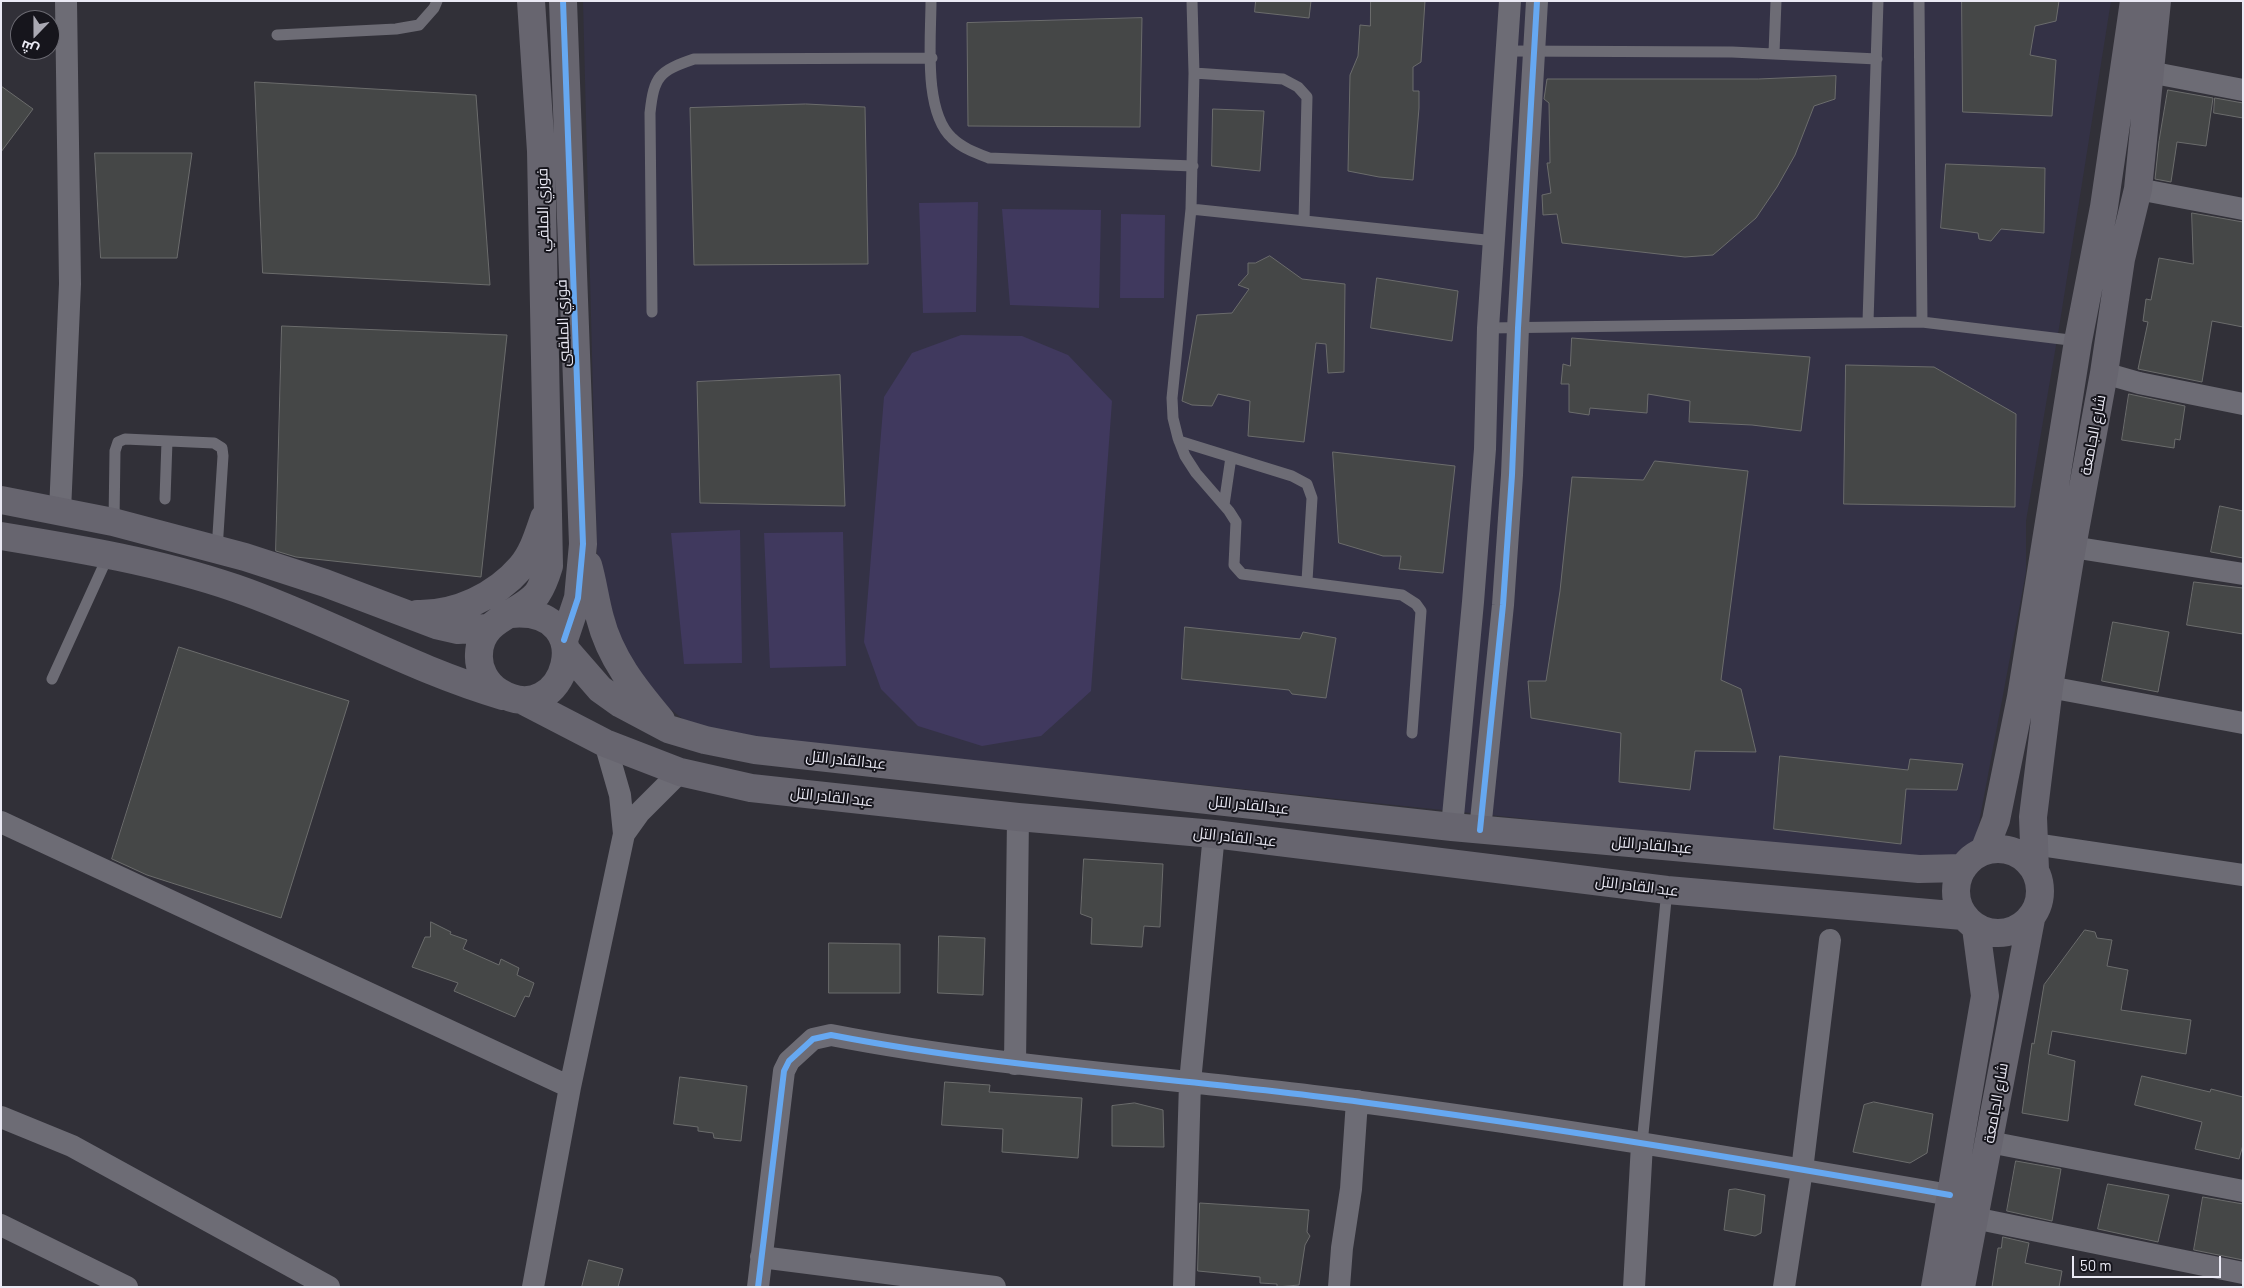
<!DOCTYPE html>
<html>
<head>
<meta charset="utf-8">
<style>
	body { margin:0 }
	#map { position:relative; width:2244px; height:1288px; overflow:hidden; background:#313038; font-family:Barlow,Cairo,sans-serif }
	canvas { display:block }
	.frame { position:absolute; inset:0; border:2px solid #eae9f4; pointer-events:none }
	.north { position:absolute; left:10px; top:10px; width:50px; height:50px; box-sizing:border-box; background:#16151c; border:1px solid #6b6a72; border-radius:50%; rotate:202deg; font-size:14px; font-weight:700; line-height:20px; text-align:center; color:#eae9f4 }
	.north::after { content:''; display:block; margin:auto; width:18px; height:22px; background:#a9a8b2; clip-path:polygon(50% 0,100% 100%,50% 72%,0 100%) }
	.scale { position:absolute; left:2072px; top:1256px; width:149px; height:22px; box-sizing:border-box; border:2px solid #eae9f4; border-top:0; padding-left:6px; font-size:15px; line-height:18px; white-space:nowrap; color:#eae9f4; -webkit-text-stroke:4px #16151c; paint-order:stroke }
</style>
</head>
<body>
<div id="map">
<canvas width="2244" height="1288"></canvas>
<div class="frame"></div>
<div class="north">ش</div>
<div class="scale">50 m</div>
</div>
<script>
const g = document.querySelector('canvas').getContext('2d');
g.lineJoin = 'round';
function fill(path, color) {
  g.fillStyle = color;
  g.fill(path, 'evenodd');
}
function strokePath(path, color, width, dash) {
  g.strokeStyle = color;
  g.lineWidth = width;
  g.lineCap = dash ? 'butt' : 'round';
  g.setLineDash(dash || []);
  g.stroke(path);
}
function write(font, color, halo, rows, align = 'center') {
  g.font = font + ' Barlow,Cairo,sans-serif';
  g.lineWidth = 4;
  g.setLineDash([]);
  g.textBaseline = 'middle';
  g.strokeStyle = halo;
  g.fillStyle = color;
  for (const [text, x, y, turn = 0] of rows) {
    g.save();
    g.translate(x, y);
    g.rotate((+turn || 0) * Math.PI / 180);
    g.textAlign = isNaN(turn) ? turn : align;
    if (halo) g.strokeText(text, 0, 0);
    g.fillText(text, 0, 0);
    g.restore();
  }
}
const built = new Path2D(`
	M583,1H2111L2059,328L2026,521V572L1976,839L1957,860L1909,859L699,732L629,676L597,553Z`);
const green = new Path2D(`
	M978,202L976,312L923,313L919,203Z
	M1002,209L1101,210L1099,308L1010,305Z
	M1121,214L1165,215L1164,298H1120Z
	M961,335L1022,336L1068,355L1112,401L1091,691L1041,736L982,746L918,726L881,689L864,642L884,397L912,353Z
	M740,530L742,663L684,664L671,533Z
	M843,532L846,666L770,668L764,533Z`);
const building = new Path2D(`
	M1256,1H1311L1309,18L1255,12Z
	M1371,1H1425L1421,62L1413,67V91H1419V108L1413,180L1379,177L1348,171L1350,75L1358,56L1360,25L1370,26Z
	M1962,1H2059L2056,21L2035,26L2030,55L2056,60L2052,116L1963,112Z
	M1142,18L1140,127L968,126L967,23Z
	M1836,76L1835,99L1814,106L1795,155L1777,187L1756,218L1713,255L1685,257L1562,243L1557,214L1543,215L1542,195L1551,193L1547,163H1550L1549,103L1544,99L1547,79H1758Z
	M255,82L476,95L490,285L263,273Z
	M1,86L33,109L1,152Z
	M2168,90L2213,98L2206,146L2177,142L2171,182L2155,179L2159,141Z
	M2215,98L2243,103V118L2214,113Z
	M806,104L865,107L868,264L694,265L690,108Z
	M1213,109L1264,111L1260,171L1212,166Z
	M95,153H192L177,258H101Z
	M1946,164L2045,168L2044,233L2001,229L1991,241L1979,239L1978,233L1941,228Z
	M2192,213L2243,222V327L2212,321L2202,382L2138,369L2148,322L2143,321L2146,299L2151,300L2159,258L2193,264Z
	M1270,256L1302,279L1345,284L1344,372L1328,373L1326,344L1316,343L1304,442L1248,436L1250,401L1218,394L1212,406L1192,405L1182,401L1197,315L1232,313L1249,289L1238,285L1248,274V263H1255Z
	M1377,278L1458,291L1452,341L1371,328Z
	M282,326L507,335L481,577L296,557L276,551Z
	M1572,338L1810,357L1801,431L1752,425L1689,422L1690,401L1648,394L1647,413L1590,408L1589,415L1569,412V384H1561L1563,364L1570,366Z
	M1846,365L1934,367L2016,414L2015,507L1844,504Z
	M840,375L845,506L700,503L697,382Z
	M2129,394L2185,406L2180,440L2175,439L2174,448L2122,440Z
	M1333,452L1455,466L1443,573L1399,569L1401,556H1383L1339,543Z
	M1655,461L1748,471L1721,680L1741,689L1756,752L1695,751L1690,790L1619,782L1621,733L1531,718L1528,681H1546L1560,591L1572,477L1643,480Z
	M2220,506L2243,511V558L2211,552Z
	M2194,582L2243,588V634L2187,625Z
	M2113,622L2169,632L2158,692L2102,681Z
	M1185,627L1300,639L1303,632L1336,638L1326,698L1292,694L1289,690L1182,679Z
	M179,647L349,701L281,918L147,875L112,859Z
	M1780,756L1908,770L1910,759L1963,764L1957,790L1906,789L1901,844L1774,829Z
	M1084,859L1163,864L1160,927L1144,926L1142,947L1091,944L1092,918L1081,914Z
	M431,922L451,932L450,934L467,940L463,949L499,965L501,959L519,968L517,975L534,983L529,997L525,996L515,1017L454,991L458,983L412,967L425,937H430Z
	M2085,930L2095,932L2097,938L2112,940L2107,966L2128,970L2121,1010L2191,1020L2186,1054L2052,1031L2048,1054L2075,1061L2068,1121L2022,1113L2032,1043L2034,1044L2044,985Z
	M939,936L985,938L983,995L938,993Z
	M829,943L900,944V993H829Z
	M2142,1076L2210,1092L2211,1089L2243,1097V1145L2239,1159L2195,1149L2202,1122L2135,1105Z
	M680,1077L747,1086L741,1141L714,1138L713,1133L698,1131V1127L674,1124Z
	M945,1082L990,1085L989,1092L1082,1098L1078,1158L1002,1152L1003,1129L942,1125Z
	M1874,1102L1933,1114L1927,1153L1910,1163L1853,1152L1864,1105Z
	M1135,1103L1163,1110L1164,1147L1112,1146V1106Z
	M2016,1161L2061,1169L2052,1221L2007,1211Z
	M2108,1184L2169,1195L2158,1242L2098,1229Z
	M1736,1189L1765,1195L1761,1233L1755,1236L1724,1230L1729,1190Z
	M2203,1197L2243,1204V1260L2194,1250Z
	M1200,1203L1309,1210L1307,1232L1310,1236L1305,1245L1299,1285L1277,1287V1284L1260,1283V1277L1198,1271Z
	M2003,1237L2029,1243L2025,1263L2062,1271L2059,1287H1992L1998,1248H2001Z
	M589,1260L623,1269L618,1287H582Z`);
const lane = new Path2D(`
	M931,1C931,39 923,111 952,138C962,148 976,153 989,158L1193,166
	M1192,1L1194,73L1191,209L1172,398L1173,418L1178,438L1185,456L1196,473L1229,511L1236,522L1234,565L1242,574L1402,595L1416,604L1421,611L1412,733
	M1919,1L1922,322
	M277,35L396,29L419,25L434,8L437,1
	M1507,51L1732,52L1877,59
	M1774,53L1776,1
	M1194,73L1283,79L1298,87L1307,97L1304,221
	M1191,209L1495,241
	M652,312L650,113C654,76 659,71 694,59L932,58
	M1868,322L1878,1
	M1488,328L1922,322L2078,341
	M1179,441L1292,476L1307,484L1312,498L1307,581
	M165,499L167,441
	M1224,505L1231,457
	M114,522L115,451L118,442L125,439L214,443L222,448L223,456L217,550
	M52,679L108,556
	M1642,1144L1667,890`);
const street = new Path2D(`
	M2149,72L2243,90
	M2138,189L2243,209
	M2104,373L2139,383L2243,404
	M60,511L70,284L66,1
	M2072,547L2243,574
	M2049,687L2243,723
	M1,822L570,1087
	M1452,827L1473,602L1485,449L1488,328L1510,1
	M1480,830L1503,605L1512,475L1518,328L1537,1
	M624,834L639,813L680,772
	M2034,844L2243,875
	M1015,1064L1018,817
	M1,1117L72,1146L329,1287
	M1989,1142L2243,1191
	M1974,1218L2243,1273
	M1,1225L127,1287
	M761,1257L995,1287
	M533,1287L570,1087L624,834L620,795L605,743
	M758,1287L784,1071L789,1061L813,1039L831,1035C1006,1069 1184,1078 1361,1102C1558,1128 1754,1161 1950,1195
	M1184,1287L1190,1082L1214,834
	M1339,1287L1342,1248L1351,1189L1357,1101
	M1634,1287L1642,1144
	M1784,1287L1802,1170L1830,940`);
const secondary = new Path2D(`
	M563,1L583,544L578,598L564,640
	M1,500L113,522L245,557L325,583L436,625L458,630L488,628
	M1,536C80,549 159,562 235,588C326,619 410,669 503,696
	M588,565C593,582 595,600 600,618C610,658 635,689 661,720
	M417,614C456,615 496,596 521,567C533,553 538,535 544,518
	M511,614C603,606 565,733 499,692C486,684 478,669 479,654C480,618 518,616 537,594C543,585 546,576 549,566L541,151L531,1
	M566,650L600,689L621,704L668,729L705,740L755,750L1452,827L1919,869L1963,868
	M522,700L605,743L680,772L751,788L1018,817L1214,834L1667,890L1963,916
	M1956 891a42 42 0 1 1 84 0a42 42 0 1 1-84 0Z
	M1984,851L1996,820L2021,697L2078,341L2104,207L2134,1
	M2035,870L2033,817L2049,687L2072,547L2104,373L2121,259L2138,189L2157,1
	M1935,1287L1985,996L1976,928
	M1961,1287L2031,919`);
const cycleway = new Path2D(`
	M563,1L583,544L578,598L564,640
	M1480,830L1503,605L1512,475L1518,328L1537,1
	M758,1287L784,1071L789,1061L813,1039L831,1035C1006,1069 1184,1078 1361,1102C1558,1128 1754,1161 1950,1195`);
const streetNames = [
	["فوزي الملقي",543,210,-91],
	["فوزي الملقيي",563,323,-92],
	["شارع الجامعة",2093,435,-79],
	["عبدالقادر التل",846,760,6],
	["عبد القادر التل",832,797,6],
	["عبدالقادر التل",1249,805,6],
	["عبد القادر التل",1235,837,6],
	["عبدالقادر التل",1652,845,5],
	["عبد القادر التل",1637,886,7],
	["شارع الجامعة",1996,1103,-80]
];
fill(built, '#343246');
fill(green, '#40395e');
fill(building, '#454747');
strokePath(building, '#6b6c6c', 1);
strokePath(lane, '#6d6c75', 11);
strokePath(street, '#6d6c75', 22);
strokePath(secondary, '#67656f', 28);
strokePath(cycleway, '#66a8f1', 6);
write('15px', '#eae9f4', '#16151c', streetNames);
</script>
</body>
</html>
